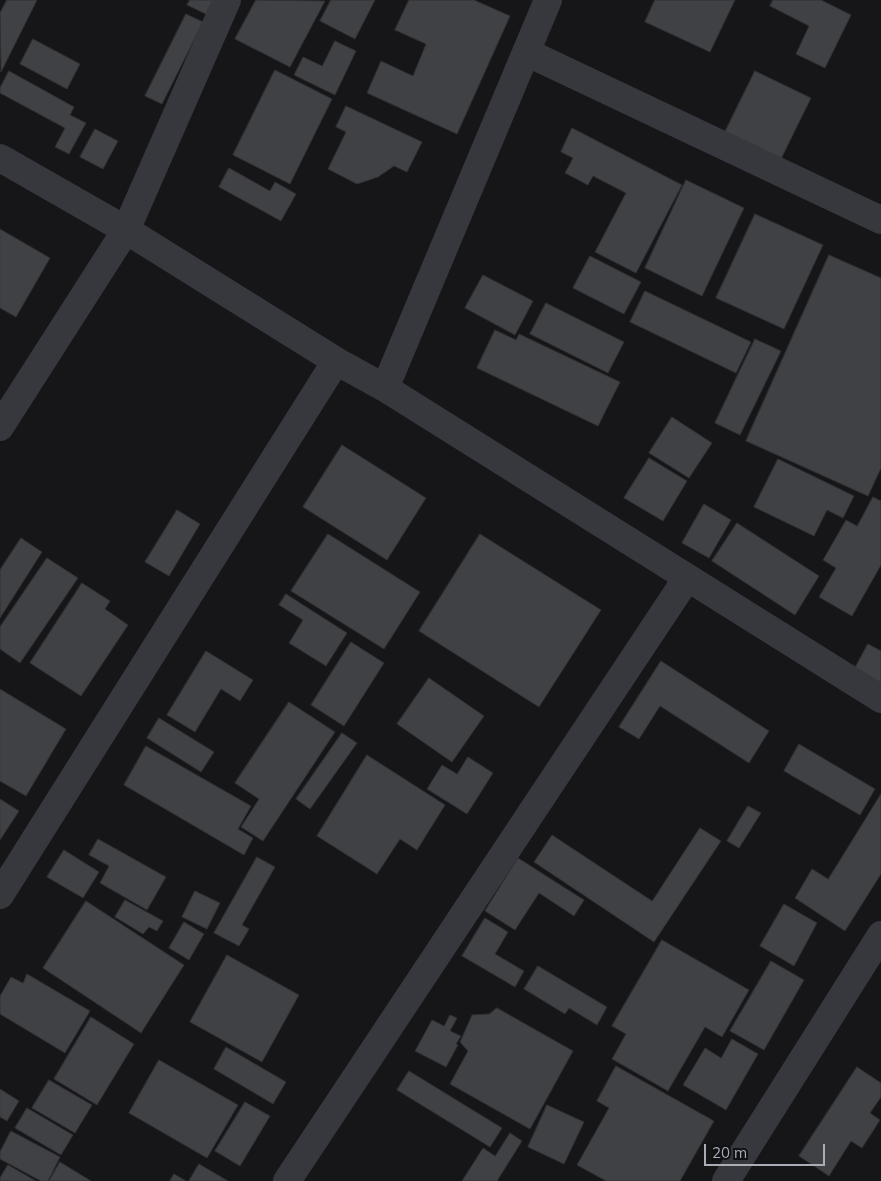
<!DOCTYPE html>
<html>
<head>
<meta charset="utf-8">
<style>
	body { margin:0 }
	#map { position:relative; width:881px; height:1181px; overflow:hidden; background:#161618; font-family:Mulish,sans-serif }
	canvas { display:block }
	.scale { position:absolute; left:704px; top:1144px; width:121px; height:22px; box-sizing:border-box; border:2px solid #a8adb8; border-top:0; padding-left:6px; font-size:15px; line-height:18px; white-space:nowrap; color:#a8adb8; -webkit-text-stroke:4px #111113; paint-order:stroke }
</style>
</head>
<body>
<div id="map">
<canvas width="881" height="1181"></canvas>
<div class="scale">20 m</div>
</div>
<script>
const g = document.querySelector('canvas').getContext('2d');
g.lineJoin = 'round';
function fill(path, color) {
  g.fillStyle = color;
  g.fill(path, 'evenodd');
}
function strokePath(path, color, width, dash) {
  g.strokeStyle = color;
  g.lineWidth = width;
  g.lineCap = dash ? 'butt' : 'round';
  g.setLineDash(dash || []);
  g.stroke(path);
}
const building = new Path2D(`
	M7,0H37L1,72L0,13Z
	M190,0H213L206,14L187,5Z
	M256,0L325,1L290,67L235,39Z
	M331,0H375L355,39L320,21Z
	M409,0H474L510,16L457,134L367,93L381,61L413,76L426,44L395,30Z
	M655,0H735L710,52L645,22Z
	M773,0H821L851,15L825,68L796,54L809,26L770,6Z
	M186,14L203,22L162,104L145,96Z
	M33,39L80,64L67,89L20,64Z
	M335,41L356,51L335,95L294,75L303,57L322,66Z
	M275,70L332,99L290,184L233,155Z
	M9,71L74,107L70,115L86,123L69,154L55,147L65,128L0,93V88Z
	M755,71L811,98L777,167L721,140Z
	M346,106L422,142L407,172L394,166L378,177L357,184L328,169L346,132L336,127Z
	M572,128L682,185L636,273L595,252L626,193L593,176L588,185L565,173L573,158L561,152Z
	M95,129L118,141L103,169L80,157Z
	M229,168L270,191L275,182L296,194L281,221L219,187Z
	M686,180L744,208L702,296L645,268Z
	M755,214L823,245L784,329L716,298Z
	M0,229L50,258L16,317L0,308Z
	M829,255L881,278V468L868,496L746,441Z
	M590,256L641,282L624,314L573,288Z
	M483,275L533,301L515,335L465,308Z
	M645,291L751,342L736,373L630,322Z
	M546,303L624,342L608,373L530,334Z
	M495,330L516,340L519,334L620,382L598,426L477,368Z
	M755,339L781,351L740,435L715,423Z
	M672,417L712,443L689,478L649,453Z
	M342,445L426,498L387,560L303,507Z
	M649,458L687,481L663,521L624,498Z
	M778,459L854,496L843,518L827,510L814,536L754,507Z
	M873,497L881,501V565L852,616L819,597L836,568L823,560L846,520L857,526Z
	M704,504L731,520L709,558L682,543Z
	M177,510L200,524L169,576L145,562Z
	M737,523L819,576L795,615L712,561Z
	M328,534L420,592L384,649L291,591Z
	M480,534L601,610L539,707L419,631Z
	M21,538L42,552L0,618V570Z
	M47,558L78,578L20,663L0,649V627Z
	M82,583L110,601L105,609L128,625L81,696L30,663Z
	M286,594L347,633L326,666L289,643L303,620L279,605Z
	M351,642L384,663L344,726L311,705Z
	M868,644L881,651V683L855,668Z
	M206,651L253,680L240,701L221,689L195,732L167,715Z
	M661,661L769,731L749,763L660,706L639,739L619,727Z
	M429,678L484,716L452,762L397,724Z
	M0,689L66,729L26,796L0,781Z
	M289,702L335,732L263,841L241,827L259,799L235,783Z
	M159,718L214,752L201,772L147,738Z
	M342,733L357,743L310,809L296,799Z
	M799,744L875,789L860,815L784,771Z
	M146,746L251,806L238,829L253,838L244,855L124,785Z
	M367,755L445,805L417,850L400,839L377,874L317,836Z
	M468,757L493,773L467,814L427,789L442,765L457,774Z
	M881,794V874L845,931L795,898L812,869L828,879Z
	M0,799L19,811L0,840Z
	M748,806L761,813L739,848L727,841Z
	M700,828L721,841L654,942L534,862L552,835L652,901Z
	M98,839L166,877L147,910L100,883L109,866L89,855Z
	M64,850L99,872L83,898L47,877Z
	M257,857L275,867L242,925L249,929L239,946L214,933Z
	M518,858L584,900L574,916L539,893L515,930L485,911Z
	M195,891L220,903L207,929L182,917Z
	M125,900L163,921L157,931L149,927L143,934L115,917Z
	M86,901L184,965L141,1033L43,968Z
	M784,904L817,923L794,966L760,946Z
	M485,918L508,932L495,954L524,971L515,987L462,956Z
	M184,922L204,934L189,960L169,948Z
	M662,940L749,990L722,1037L705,1027L668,1091L612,1059L626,1034L612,1026Z
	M227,955L299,995L262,1062L190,1022Z
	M771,961L804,980L764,1050L730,1031Z
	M538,966L607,1007L597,1025L569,1008L565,1014L524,989Z
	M27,974L90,1011L65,1053L0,1014V996L11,977L23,983Z
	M497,1008L573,1051L530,1129L450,1084L468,1051L460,1042L472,1015L489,1014Z
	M450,1015L457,1018L450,1031L461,1036L456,1044L458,1045L446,1067L415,1051L432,1020L444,1026Z
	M91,1017L134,1044L97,1105L54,1079Z
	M732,1039L758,1054L726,1110L683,1085L705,1048L721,1058Z
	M226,1047L286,1082L273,1104L214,1069Z
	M159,1060L238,1105L207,1158L129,1113Z
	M616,1066L714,1121L680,1181H606L577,1165L609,1108L597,1101Z
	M857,1067L881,1083V1097L870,1113L880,1120L862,1148L851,1141L829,1176L799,1156Z
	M409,1071L502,1128L490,1147L397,1090Z
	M49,1080L92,1105L75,1133L32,1108Z
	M0,1089L19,1101L7,1121L0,1117Z
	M245,1102L270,1116L240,1166L215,1151Z
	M547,1105L584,1122L564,1164L528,1147Z
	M27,1108L73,1135L61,1155L15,1128Z
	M11,1131L60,1157L48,1181H41L0,1159V1152Z
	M510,1133L522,1141L497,1181H462L483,1148L495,1156Z
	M60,1162L91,1181H49Z
	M199,1164L228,1181H189Z
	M8,1165L36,1181H0V1178Z
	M174,1174L186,1181H170Z`);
const street = new Path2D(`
	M526,52L881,220
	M0,158L126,230L336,361L385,388L881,699
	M385,388L548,0
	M0,427L126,230L227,0
	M0,895L336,361
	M287,1181L687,578
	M726,1181L881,935`);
fill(building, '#404145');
strokePath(building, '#303034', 1);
strokePath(street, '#37383d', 28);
</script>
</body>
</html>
